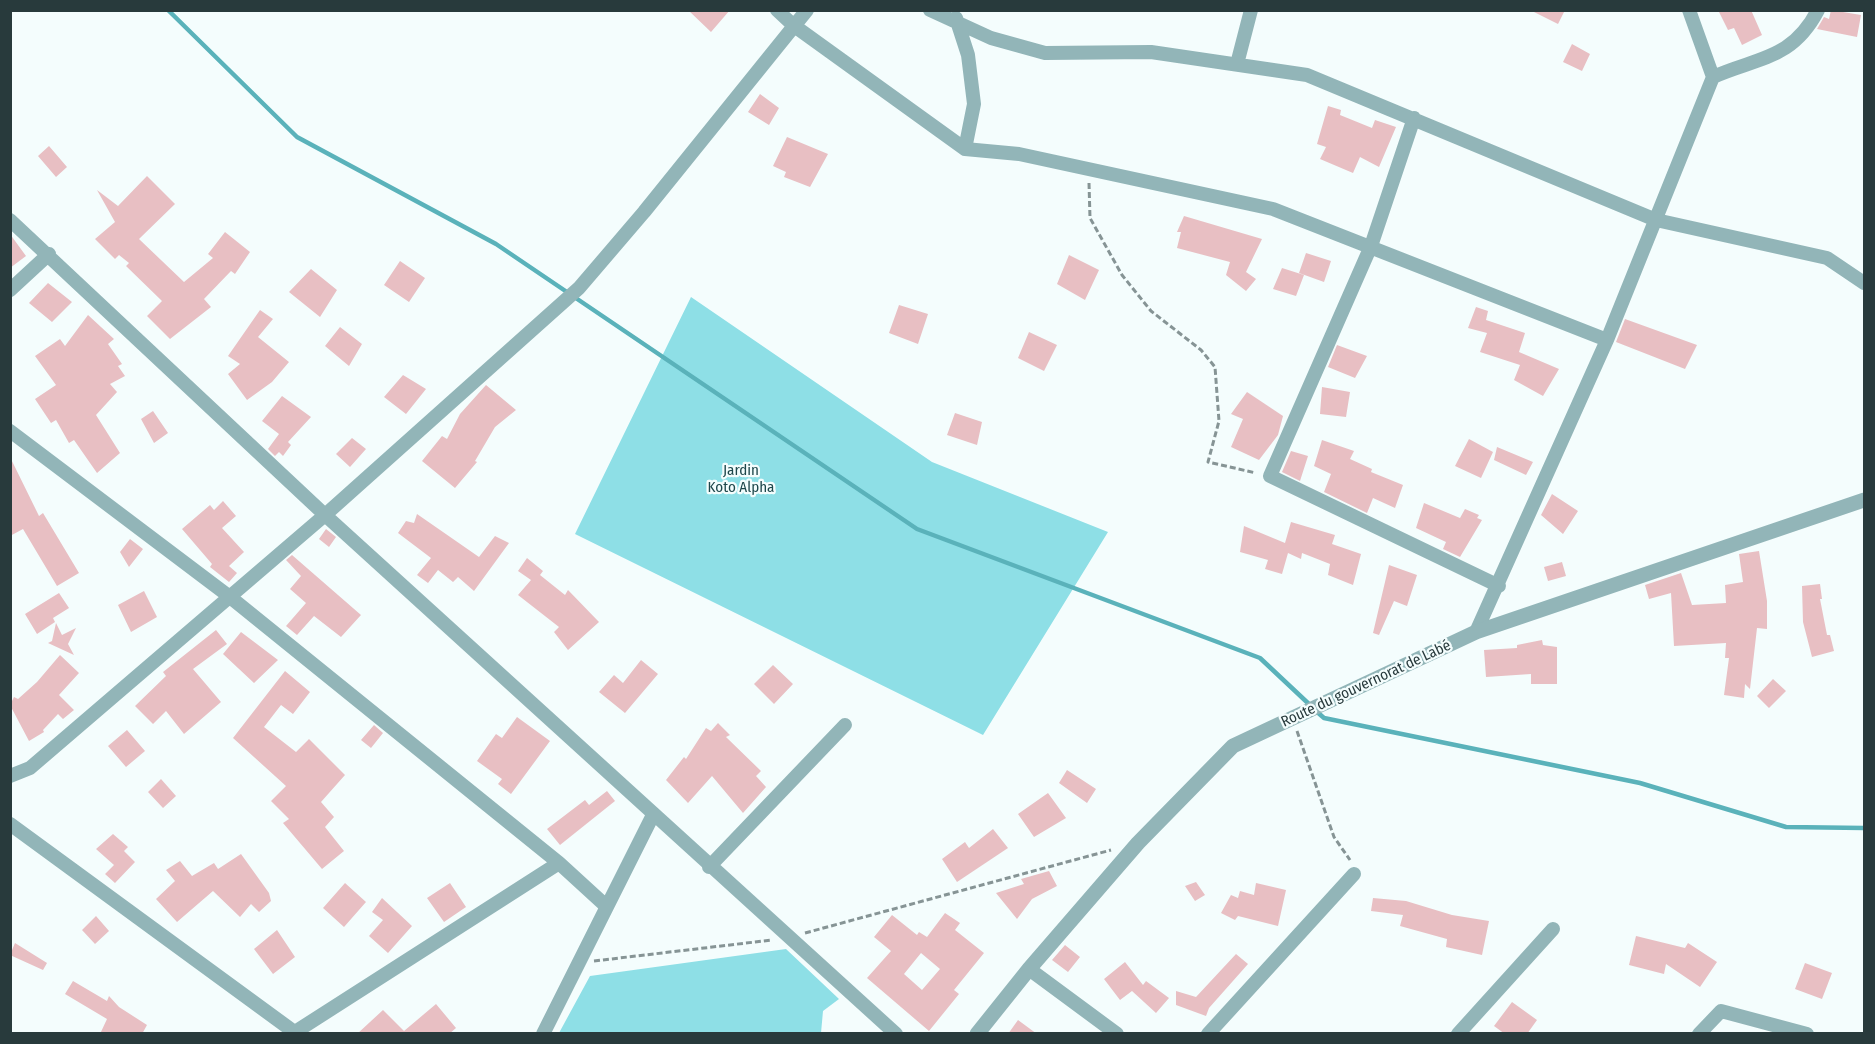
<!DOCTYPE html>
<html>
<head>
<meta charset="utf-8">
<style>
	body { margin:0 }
	#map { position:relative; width:1875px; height:1044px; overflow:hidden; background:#f4fdfd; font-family:"Fira Sans Condensed",sans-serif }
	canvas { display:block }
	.frame { position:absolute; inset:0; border:12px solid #283a3c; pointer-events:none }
</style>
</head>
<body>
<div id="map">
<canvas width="1875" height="1044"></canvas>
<div class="frame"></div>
</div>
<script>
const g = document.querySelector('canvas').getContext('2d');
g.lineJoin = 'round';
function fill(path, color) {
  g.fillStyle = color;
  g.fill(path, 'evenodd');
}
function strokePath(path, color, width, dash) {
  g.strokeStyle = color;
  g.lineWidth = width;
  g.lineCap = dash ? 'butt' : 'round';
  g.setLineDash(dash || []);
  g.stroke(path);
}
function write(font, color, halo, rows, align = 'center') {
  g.font = font + ' "Fira Sans Condensed",sans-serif';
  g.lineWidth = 4.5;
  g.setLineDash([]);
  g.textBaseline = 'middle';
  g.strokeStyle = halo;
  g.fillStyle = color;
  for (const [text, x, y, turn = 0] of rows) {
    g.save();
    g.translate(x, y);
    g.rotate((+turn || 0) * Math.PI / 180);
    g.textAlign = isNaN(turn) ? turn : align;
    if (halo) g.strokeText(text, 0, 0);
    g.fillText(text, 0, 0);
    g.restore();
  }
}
const green = new Path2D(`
	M691,297L932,462L1108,532L983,735L575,534Z
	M786,949L839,999L823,1011L821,1033H559L590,976Z`);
const stream = new Path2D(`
	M168,10L297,137L496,244L917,529L1260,658L1310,705
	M1316,711L1324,718L1640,783L1786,827L1864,828`);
const building = new Path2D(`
	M688,10H730L711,32Z
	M1530,10H1565L1558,24Z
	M1718,10H1751L1762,35L1742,45L1734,28L1728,30Z
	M1831,10L1861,15L1857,37L1817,29L1824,17L1829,19Z
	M1572,44L1590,54L1582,71L1563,62Z
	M760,94L779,108L769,125L748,112Z
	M1328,106L1341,110L1340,115L1372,128L1375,120L1396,127L1379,167L1360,157L1353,173L1320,159L1326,147L1317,144Z
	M787,137L828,154L810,187L784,177L786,172L773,166Z
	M49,146L67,167L56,177L38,156Z
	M147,176L175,204L139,239L184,282L213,258L208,254L225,232L250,252L235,274L231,271L204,299L211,307L170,339L147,316L162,301L126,266L129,263L119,255L115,259L95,239L115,222L97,190L118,206Z
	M1184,216L1262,239L1246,272L1256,279L1246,291L1226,275L1230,262L1177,248L1181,232H1177Z
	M10,234L26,256L10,268Z
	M1306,253L1331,261L1324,282L1299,273Z
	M1069,255L1099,270L1085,300L1057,284Z
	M400,261L425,278L409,302L384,285Z
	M1282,268L1304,275L1296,296L1273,289Z
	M311,269L337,290L320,317L289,292Z
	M48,283L72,302L52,322L29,303Z
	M899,305L928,314L918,344L889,333Z
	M1476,307L1488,311L1486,320L1525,333L1519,352L1559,369L1543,396L1514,380L1520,365L1480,352L1487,333L1468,328Z
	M260,310L273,319L258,337L289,362L272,382L247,400L228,374L240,364L228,356Z
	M88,315L114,339L108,344L122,364L118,366L125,376L110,384L117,392L96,415L120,453L97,473L74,440L69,443L56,420L51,423L35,399L56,385L35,356L60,339L65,346Z
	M1625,319L1697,345L1685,369L1616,342Z
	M340,327L362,344L349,366L325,346Z
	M1029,332L1057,345L1044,371L1018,358Z
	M1337,345L1367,356L1355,378L1328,367Z
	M403,375L426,389L406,414L384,397Z
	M486,385L516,410L495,427L475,461L477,462L455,488L422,461L442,436L447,439L460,414Z
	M1322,387L1350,392L1346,417L1320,414Z
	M1247,392L1283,416L1278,435L1259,460L1231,447L1243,419L1231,414Z
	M282,396L311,417L288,442L291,445L283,456L279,452L275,456L268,449L279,434L262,421Z
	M153,411L168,433L154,443L141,419Z
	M955,413L982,422L977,445L947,435Z
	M352,438L366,449L350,467L336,454Z
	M1469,439L1493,452L1481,478L1455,466Z
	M1322,440L1354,451L1350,459L1372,469L1371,472L1403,485L1395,508L1373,498L1367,513L1324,492L1331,474L1314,466Z
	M1497,447L1533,462L1526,475L1494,460Z
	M1291,451L1308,456L1300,481L1282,472Z
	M10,457L39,516L43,513L79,573L57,586L23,529L10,536Z
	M1552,494L1578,511L1563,534L1541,515Z
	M223,501L236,516L222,528L244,552L229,566L237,573L229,582L210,567L212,564L182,529L210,505L214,510Z
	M1424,503L1460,518L1465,509L1479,515L1477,518L1482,520L1460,557L1443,549L1446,542L1416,528Z
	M417,514L479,557L495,536L509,543L474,591L458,577L453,582L438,570L428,583L417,575L431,558L398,533L406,521L414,523Z
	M1291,522L1335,535L1332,544L1361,554L1353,585L1328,575L1330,564L1302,553L1301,559L1288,553L1282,574L1265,569L1268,560L1240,552L1244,526L1285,543Z
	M326,529L336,537L329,547L319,539Z
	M130,539L143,549L129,567L120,552Z
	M1759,551L1767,601V629L1757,628L1750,689L1745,684L1744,698L1724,695L1729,658H1725L1726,643L1674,646L1671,593L1649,599L1645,585L1681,573L1692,605L1726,603L1725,585L1743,582L1739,554Z
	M292,555L361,615L341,637L314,616L297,635L286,626L306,603L290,589L301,576L286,560Z
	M527,558L543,571L540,575L565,595L568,590L599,622L568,650L554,632L559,627L518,595L531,580L518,571Z
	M1562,562L1566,576L1548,581L1544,567Z
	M1389,565L1417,575L1407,606L1394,601L1379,635L1373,633Z
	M1820,584L1822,599H1820L1827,635H1830L1834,651L1812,657L1803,622L1802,586Z
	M144,591L157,617L131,632L118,605Z
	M59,593L69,608L53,618L55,622L37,634L25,614Z
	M56,623L62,635L76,628L68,644L74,655L48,643L52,641Z
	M216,630L227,644L193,669L221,702L184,734L166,711L153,724L135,706L166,676L163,672Z
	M241,632L278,660L254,683L223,654Z
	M1542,640L1543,645L1557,647V684H1531V674L1486,677L1484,650L1517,648V645Z
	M60,655L79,673L59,695L74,710L63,719L58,714L43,730L44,732L29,741L10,705L14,697L18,699L37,682Z
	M641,660L658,674L625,713L599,692L614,675L623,683Z
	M773,665L793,684L774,704L754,684Z
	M285,671L310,692L293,714L281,705L264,727L296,752L309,739L345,775L321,802L334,817L325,827L344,851L322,869L283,823L289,819L271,801L286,786L233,738Z
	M1773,679L1786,691L1769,708L1757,696Z
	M517,717L550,741L511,794L498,784L502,779L477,761L496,734L502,738Z
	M718,723L730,735L726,737L761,771L756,776L766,787L743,813L712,776L688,803L666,780L684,757L686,759L706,728L711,731Z
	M374,725L383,733L371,748L361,740Z
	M127,730L145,751L126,767L108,746Z
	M1067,770L1096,789L1087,803L1059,783Z
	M161,779L176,796L163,808L148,792Z
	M607,791L615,801L560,845L547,829L585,800L589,805Z
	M1048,793L1066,818L1034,837L1018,814Z
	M993,829L1008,848L957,882L942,859L965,842L969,848Z
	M113,834L128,847L124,851L135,862L115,883L105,874L114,865L96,849Z
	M241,854L269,893L271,901L259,912L251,904L240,917L213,891L177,922L156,899L175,881L166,870L180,861L192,876L214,863L218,869Z
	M1049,871L1057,886L1032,899L1017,919L996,893L1024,884L1021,879Z
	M1196,882L1205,895L1195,901L1185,886Z
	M345,883L366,902L344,927L323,908Z
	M450,883L466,907L444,922L427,898Z
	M1256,883L1286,890L1278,926L1238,916L1235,920L1221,913L1231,895L1238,898L1240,891L1254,895Z
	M382,898L412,926L388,953L369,936L383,920L372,912Z
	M1373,898L1406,901L1452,915L1489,921L1482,955L1446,947L1447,939L1400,926L1403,915L1371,911Z
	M945,913L960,923L955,930L984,953L954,990L959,994L929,1031L867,978L891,951L874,937L892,915L917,935L919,932L927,937ZM921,953L940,969L922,990L904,974Z
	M96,916L109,931L95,944L82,930Z
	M277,930L295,957L273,974L254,949Z
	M1636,936L1685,948L1688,943L1717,962L1700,987L1666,964L1664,974L1629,965Z
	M15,943L47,963L43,970L10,955Z
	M1065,945L1080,957L1068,972L1052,960Z
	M1236,954L1248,964L1209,1008L1206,1016L1176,1005V991L1196,997Z
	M1125,962L1143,985L1146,981L1169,998L1156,1013L1132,991L1120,1000L1104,979Z
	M1805,963L1832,973L1822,999L1795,989Z
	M73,981L107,1001L109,996L119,1007L147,1025L142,1034H100L107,1019L65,994Z
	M1512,1002L1537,1020L1527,1034H1505L1494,1026Z
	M436,1004L456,1028L449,1034H357L383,1010L404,1031Z
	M1018,1020L1037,1034H1008Z`);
const path = new Path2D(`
	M1089,183L1090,218L1122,275L1151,311L1201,350L1215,367L1219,421L1208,462L1256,473
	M1297,731L1334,837L1350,860
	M805,933L1111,850
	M594,961L772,940`);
const minor = new Path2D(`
	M777,10L793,25L965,149L1019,154L1273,209L1607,340
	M930,10L991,38L1045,53L1151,52L1307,75L1656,220L1827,258L1864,283
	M956,18L968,55L974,104L965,149
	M1237,64L1251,10
	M1713,77C1758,57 1792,60 1818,10
	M1414,118L1371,246L1270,476L1499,586
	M10,220L325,515L896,1034
	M10,290L49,254
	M10,431L230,597L559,863L606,906
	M1476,632L1607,340L1713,77L1689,10
	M10,776L30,768L325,515L579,288L644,212L807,10
	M10,824L297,1034
	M709,867L845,725
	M1029,969L1117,1034
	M292,1034L559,863
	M543,1034L653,815
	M1208,1034L1354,874
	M1458,1034L1553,929
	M1699,1034L1721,1011L1807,1034`);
const tertiary = new Path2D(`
	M977,1034L1029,969L1138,843L1233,746L1476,632L1864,500`);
const parkNames = [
	["Jardin",741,471],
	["Koto Alpha",741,488]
];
const streetNames = [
	["Route du gouvernorat de Labé",1366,684,-25]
];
fill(green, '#8edfe6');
strokePath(stream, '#5ab2ba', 4.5);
fill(building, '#e8bfc3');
strokePath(path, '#869495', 3, [6, 3]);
strokePath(minor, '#92b5b8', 14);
strokePath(tertiary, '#92b5b8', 15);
write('15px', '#1e474b', '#f4fdfd', parkNames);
write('15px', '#283a3c', '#f4fdfd', streetNames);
</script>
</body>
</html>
